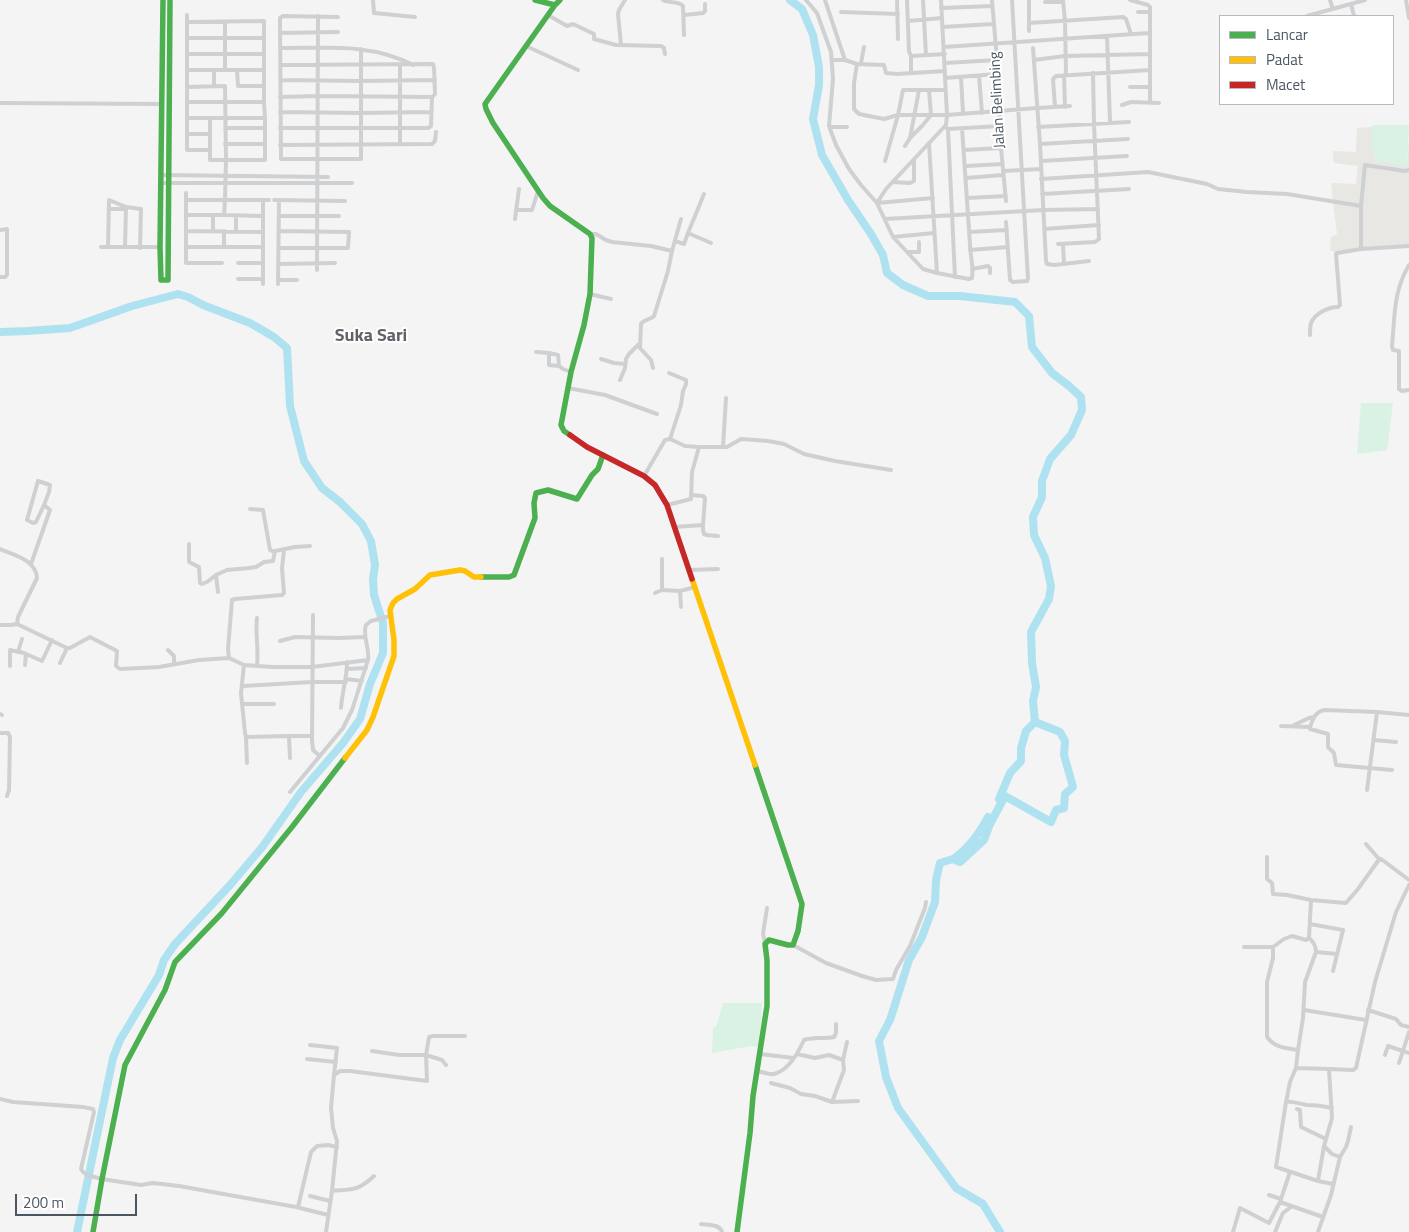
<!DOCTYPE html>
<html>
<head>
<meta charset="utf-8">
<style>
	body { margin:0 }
	#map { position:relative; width:1409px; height:1232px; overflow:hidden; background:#f4f4f4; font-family:"Titillium Web",sans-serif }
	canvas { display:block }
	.legend { position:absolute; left:1219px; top:15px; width:175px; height:90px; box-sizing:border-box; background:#fff; border:1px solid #b7bbc0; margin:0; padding:6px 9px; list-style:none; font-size:15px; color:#4a5661 }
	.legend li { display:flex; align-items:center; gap:10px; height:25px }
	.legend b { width:25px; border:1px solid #b7bbc0 }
	.scale { position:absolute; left:15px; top:1194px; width:122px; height:22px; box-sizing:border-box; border:2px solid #4a5661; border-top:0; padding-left:6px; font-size:15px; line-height:18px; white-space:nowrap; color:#4a5661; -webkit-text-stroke:4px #fff; paint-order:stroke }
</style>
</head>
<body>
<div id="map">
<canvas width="1409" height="1232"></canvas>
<ul class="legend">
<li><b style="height:6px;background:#4caf50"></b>Lancar</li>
<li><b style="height:6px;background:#ffc107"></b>Padat</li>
<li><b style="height:6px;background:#c62828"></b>Macet</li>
</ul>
<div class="scale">200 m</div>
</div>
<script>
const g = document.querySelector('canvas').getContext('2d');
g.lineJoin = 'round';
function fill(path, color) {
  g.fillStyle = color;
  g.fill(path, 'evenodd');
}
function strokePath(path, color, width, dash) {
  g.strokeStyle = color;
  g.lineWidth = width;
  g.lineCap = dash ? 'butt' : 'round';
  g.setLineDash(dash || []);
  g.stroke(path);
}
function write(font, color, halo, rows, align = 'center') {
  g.font = font + ' "Titillium Web",sans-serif';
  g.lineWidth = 4;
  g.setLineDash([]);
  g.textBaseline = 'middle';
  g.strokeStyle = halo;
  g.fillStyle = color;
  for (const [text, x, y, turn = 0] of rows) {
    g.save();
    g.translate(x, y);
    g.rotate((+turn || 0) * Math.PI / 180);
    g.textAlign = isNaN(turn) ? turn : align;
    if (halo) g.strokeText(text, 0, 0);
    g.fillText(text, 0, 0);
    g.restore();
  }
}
const commercial = new Path2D(`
	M1372,127V151L1407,166L1409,138V246L1357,250L1339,254L1330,250L1331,237L1337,234L1331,183L1356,184L1358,166L1334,163L1333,151L1356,152L1357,128Z`);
const green = new Path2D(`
	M1372,125H1409L1407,166L1376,162L1372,151Z
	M1361,403H1393L1387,450L1357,454Z
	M723,1003H762L759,1047L751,1046L712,1053L713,1027H716Z`);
const river = new Path2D(`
	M790,0L802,9L813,35L819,67V85L813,119L822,155L848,200L871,234L883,255L887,273L903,285L928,296H960L1015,302L1029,316L1032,347L1052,373L1069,386L1081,397L1082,410L1071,435L1050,459L1042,481V497L1033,517L1034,535L1045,558L1051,586L1049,599L1031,632L1032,663L1036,687L1033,701L1035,722L1060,732L1065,741L1064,755L1073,787L1065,794L1064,808L1056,810L1051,822L1005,796L990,824L984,840L960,862L953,859L940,863L936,880L935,902L922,937L909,960L890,1020L879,1041L886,1077L898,1108L956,1188L983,1204L1000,1232
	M0,332L27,331L70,328L132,306L178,294L188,297L203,305L250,323L274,337L287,348L290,406L304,461L322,488L340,502L362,524L371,541L375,565L373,579L374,595L383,623V653L370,684L360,719L343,743L301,792L263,846L231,884L175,944L164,960L159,975L120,1040L113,1058L77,1232
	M999,799L1010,773L1021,761V748L1026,731L1035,722
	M953,859C969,848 979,834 988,817`);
const street = new Path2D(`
	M373,0L374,13L415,17
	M663,0C670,4 678,0 683,6L684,35
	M806,0L817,13L831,52L833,79L829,126L836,145L849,169L861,185L877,203L893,237L923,269L937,273L969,279L972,278C974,267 970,255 970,244C967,205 965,167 962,128
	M825,0L845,60
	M897,0L898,39
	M907,0L909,51L911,56V73
	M923,0L926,55
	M992,0L997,60L1001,148L1006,201
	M1063,0L1065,21L1066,74
	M1130,0L1148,5
	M1330,0L1333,9
	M1406,0L1409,18
	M1045,2H1063
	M1351,4L1354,16
	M1150,7V102
	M941,8L992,6
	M841,12L898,14
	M1138,12H1150
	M187,15V150H210V118H187
	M548,15L567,26L573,24L594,34V39L616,45L661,46L664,48L665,54
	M684,15L703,13L705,11V4
	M1307,16L1365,0
	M338,17L283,16L280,18L281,159H361V49
	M908,21L942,18
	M187,22L264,21V102H187
	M225,22V70
	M1029,23L1123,17L1126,19L1131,34
	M942,27L993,24
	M1029,31V0
	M280,33L338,32
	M1107,36L1110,122
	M187,38H264
	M621,45L618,14L619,10L625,0
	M526,46L578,70
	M944,47L1149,33
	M280,48C324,48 372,43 413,65
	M1033,48L1040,144L1046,261L1047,264L1054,265L1089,261
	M187,54H264
	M911,56L945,54
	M832,60H845L857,64L854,83V109L859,114L884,119L898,115H947L1037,108L1070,106
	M1034,60L1065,56L1150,54
	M861,63L864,47
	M945,63L997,60
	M857,64L884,65L886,73L897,74L945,71
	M280,65L433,64L434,68L435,94L432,97L431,126L428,128H280
	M400,65V144
	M187,70H264
	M214,70V86
	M237,70L238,86H264
	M1064,75L1065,107
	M979,76L982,113
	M961,77L963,113
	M945,78L997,74
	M280,80L361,81L435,80
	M187,87L225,86L226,160H265V118H210
	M1130,87H1150
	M280,97L318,96L432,97
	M264,102L265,118
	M0,103L162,104
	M1122,105L1131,102L1159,103
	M1055,107L1053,79L1056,76L1150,70
	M280,112L361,113L431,112
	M830,127H847
	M945,127L948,129L955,277
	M1038,127L1129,122
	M225,128H265
	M948,129L1000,126
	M187,134H210
	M911,137L922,126L931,115L929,90
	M929,143L937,273
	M225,144H265
	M1040,144L1128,139
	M280,145L432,144L435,141L436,132
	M905,146L910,138L919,90
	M210,150V160H226L225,200H269
	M964,150L1001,148
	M885,161L898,115L903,90H945
	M1041,161L1127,156
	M966,166L1002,164
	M1003,171L1041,169
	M161,175L328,177
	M966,178L1003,175
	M1041,179L1148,172L1207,184L1218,189L1247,192L1287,194L1361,206L1365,165L1405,171L1409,170
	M893,182L910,183L914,181V160
	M162,183H352
	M186,193V200H225L224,215L263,216
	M1042,194L1129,189
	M967,198L1006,196
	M186,200V263H222
	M274,200L345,201
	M877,203L886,189L946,125L947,115L941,0
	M877,203L933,198
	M126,207L141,209L140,248
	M109,209H126
	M516,210H532L538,191
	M186,215H224
	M236,216V231
	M279,216H339
	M515,219L519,189
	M885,219L1043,210L1098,209
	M1006,222L1010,280L1013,282L1027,281L1028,279L1012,0
	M1044,229L1099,225
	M0,230L7,229V275L5,277H0
	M186,231L263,232
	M213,231V216
	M969,232L1007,230
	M688,233L704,194
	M590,234H596L606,240L612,242L651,246L672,251L668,271L654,316C651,320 644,319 641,324L640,348L651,360L653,368
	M893,237L934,233
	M675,241L684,244L688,233L711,243
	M1058,244L1095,242L1099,239L1094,124L1093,73
	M1063,244L1064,264
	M101,247H160
	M108,247L109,200L126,207L125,247
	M186,247H263
	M224,247V231
	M279,248H348L349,232L279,231
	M1361,249V206
	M970,250L1008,247
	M672,251L681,219
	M907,252H919V242
	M238,263H263
	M278,264L335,263
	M1409,265C1393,292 1395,316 1392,346L1393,350L1399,351V389L1402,391L1409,390
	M972,269L988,266L990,268V273
	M317,270L318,16
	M238,279H263
	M278,280H297
	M263,284V200
	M278,284L279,200
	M590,294L611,299
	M1310,335C1310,331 1310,327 1311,323C1315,313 1329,307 1338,307L1340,305L1336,254L1337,253L1361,249L1409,246
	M536,352L549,353V365L559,366L563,369L571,372
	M549,353L558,355L559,366
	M601,359L614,363L625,364
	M620,380L625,368L626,359L629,354L639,344
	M568,388L605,395L657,414
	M670,439L685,446L699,447H727L741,439L768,441L784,444L804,454L835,461L891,470
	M723,447L726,398
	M644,476L665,440L670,439L681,405L683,391L686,384V380L669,373
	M667,505L691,499L692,472L699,447
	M250,509L263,510L270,550L272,551H275
	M703,525V530L704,534L707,535L718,536
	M674,527L703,525L705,498L703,496L691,495
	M189,544V562L199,567L200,583L202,584L207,582L216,575L227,570L249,568L256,567L264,562L273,561L275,551L295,547L310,546
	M0,549C14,555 36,560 37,578L18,617L17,624L67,648H70L90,637L117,651L116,666L120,669L159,667L199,660L229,658L244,665L272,667H312L368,660C370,648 362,636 366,625L371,621L390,616
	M31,564L50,510L44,505L49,492L50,485L38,481L27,520L33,523L36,522L44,505
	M689,570L718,569
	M216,575L218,592
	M662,590V559
	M655,593L662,590L680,591
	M681,607L680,591L695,587
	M313,615L312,740L313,750L320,756
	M257,618C255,634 259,649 257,665
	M0,625H11L17,624
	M280,641L295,637L339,638L365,637
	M168,650L174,656V664
	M18,652L22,639
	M229,658L228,649L232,600L235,599L282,595L284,593L282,568L284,550
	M60,663L67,648
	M25,665L26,654
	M244,665L241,693L245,733L246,737L247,763
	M10,666V650L24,653L42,661L52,640
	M347,669L366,668
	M346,679L362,681
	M243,686L312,682H346
	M242,704H274
	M341,708C342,692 347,678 347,662
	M0,714L2,715
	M1294,725L1309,718L1314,717
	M1281,726L1310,727C1313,719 1315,712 1324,710L1377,712L1409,715
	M1310,727V729L1328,734V747L1334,753L1336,765L1392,770
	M0,733H8L10,737L9,790L7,796
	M289,736H312
	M246,737L289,736L290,758
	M1374,740L1396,742
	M1367,790L1377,712
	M290,792L343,728L352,710L368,660
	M1366,844L1379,859
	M1267,857V879L1272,883L1273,894L1287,895L1311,900L1346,903L1358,889L1378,861L1381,859L1409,880
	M1310,924L1343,930L1333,971
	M1309,938C1314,942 1316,946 1316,952
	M765,942L763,934L767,908
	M793,945L826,963L862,976L876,980L893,979L896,970L910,946L925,908L926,902
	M1244,947H1273L1284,939L1292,936L1306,940L1309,938L1311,900
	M1273,947V958L1267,982V1037C1275,1048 1286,1048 1298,1050L1296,1068L1290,1082L1286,1102L1276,1167L1318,1181L1333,1184
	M1304,1010L1366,1020
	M1368,1010L1396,1019L1401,1025L1409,1027
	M310,1045L337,1048L334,1075
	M1298,1050L1303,1018L1305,982L1316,952L1337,954
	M760,1054L794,1058
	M797,1054L815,1058L829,1055L843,1060L847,1042
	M1385,1055L1388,1046L1409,1053
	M307,1059L336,1062
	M1399,1063L1409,1032
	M446,1065L442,1060L426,1055L429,1037L433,1036H465
	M1296,1068L1329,1069
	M757,1071C763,1072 769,1075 774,1074C789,1070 798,1053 804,1040C813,1037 824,1039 834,1037L836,1033V1024
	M771,1083L790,1088L801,1094L815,1096L832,1102L858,1101
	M0,1099L13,1102L83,1107L93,1109L94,1112L81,1169L83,1172L87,1175L102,1179L141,1185L153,1183L179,1186L296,1207L328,1215
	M832,1102L844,1070L843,1060
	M1286,1102C1294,1101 1299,1104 1307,1105C1316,1105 1323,1106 1332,1108
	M1297,1109L1300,1110L1301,1127L1326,1139
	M1340,1157L1332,1154L1324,1146L1332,1118L1329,1069L1353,1070L1356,1068L1375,982L1396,912L1409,885
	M1290,1172L1280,1202L1323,1217
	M1318,1181L1324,1146
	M332,1191C353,1189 358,1191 374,1176
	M1269,1195L1281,1199
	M310,1196L330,1201
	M298,1207L311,1152L317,1146L328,1145L337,1147
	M701,1224C708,1225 720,1224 722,1232
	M326,1232L332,1191L337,1141L333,1128L331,1108L334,1075L340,1071H350L427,1081L426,1055H399L372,1051
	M1233,1232L1240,1208L1269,1223L1280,1202
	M1275,1232L1283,1213L1291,1207
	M1318,1232L1331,1195L1340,1157L1346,1147L1348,1141L1351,1127`);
const fast = new Path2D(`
	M163,0L160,247L161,280H168L170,0
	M535,0L555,5
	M560,0L555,5L485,104L486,109L493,123L543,198L550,206L590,234L592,238L590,294L584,325L571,372L561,425L564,431L570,435
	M481,577H509L514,575L535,518L534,503L536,493L548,490L577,499L592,475L598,469L603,455
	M93,1232L102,1179L125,1065L165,990L175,962L222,913L292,827L345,758
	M737,1232L750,1133L753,1096L767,1006V960L765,944L769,940L788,945H793L798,931L802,904L755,765`);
const slow = new Path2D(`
	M692,579L755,765
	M345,758L367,730L373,717L394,656V640L390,610L393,603L397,599L415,589L430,575L460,570L465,571L474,577H481`);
const jam = new Path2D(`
	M570,435L587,447L644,476L655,485L667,505L692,579`);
const streetNames = [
	["Jalan Belimbing",998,100,-93]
];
const quarterNames = [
	["Suka Sari",371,337]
];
fill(commercial, '#e8e7e3');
fill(green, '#d9f2e3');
strokePath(river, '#aee2f0', 8);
strokePath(street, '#ced0d2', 4);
strokePath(fast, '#4caf50', 5.5);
strokePath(slow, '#ffc107', 5.5);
strokePath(jam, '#c62828', 5.5);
write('15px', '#4a5661', '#fff', streetNames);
write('bold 18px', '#5f6368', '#fff', quarterNames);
</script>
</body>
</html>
